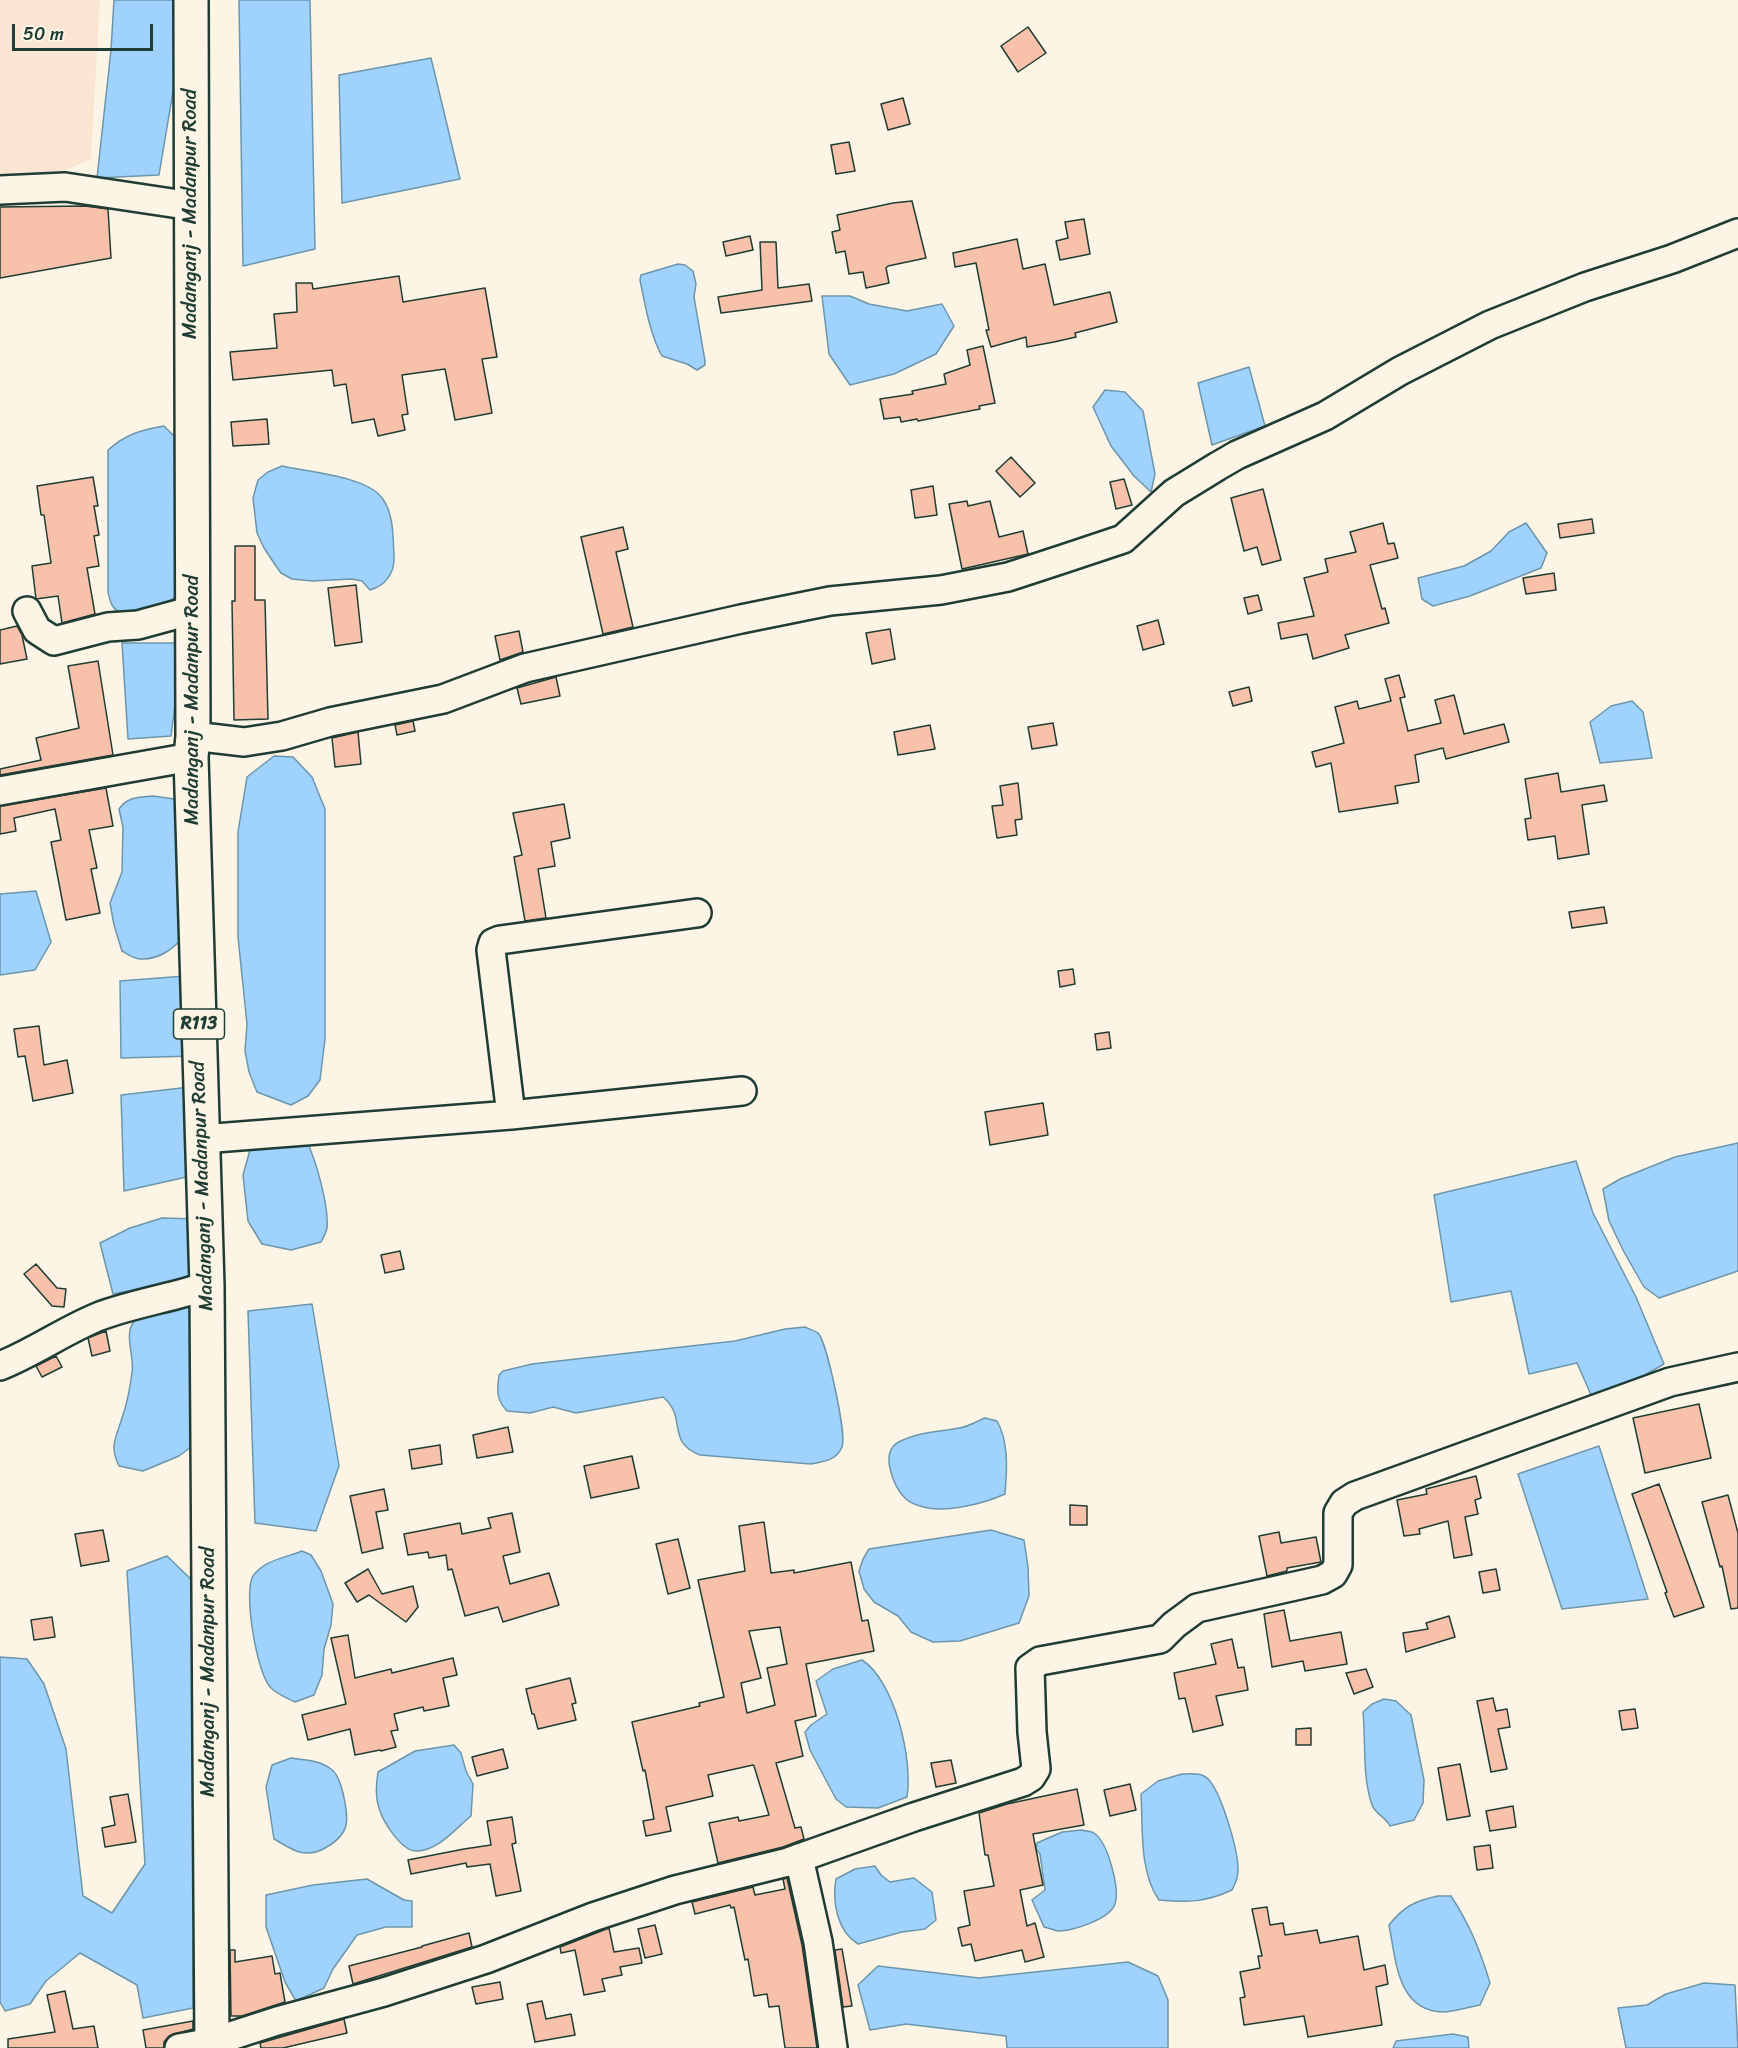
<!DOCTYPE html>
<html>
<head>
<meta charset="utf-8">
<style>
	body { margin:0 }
	#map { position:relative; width:1738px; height:2048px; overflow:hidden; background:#fcf5e5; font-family:Sriracha,sans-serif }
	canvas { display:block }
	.scale { position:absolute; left:12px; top:24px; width:141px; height:27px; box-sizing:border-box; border:3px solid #1f3d34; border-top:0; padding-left:8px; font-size:18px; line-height:21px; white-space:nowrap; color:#1f3d34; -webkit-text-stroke:4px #fcf5e5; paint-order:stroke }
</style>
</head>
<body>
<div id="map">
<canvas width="1738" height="2048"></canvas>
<div class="scale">50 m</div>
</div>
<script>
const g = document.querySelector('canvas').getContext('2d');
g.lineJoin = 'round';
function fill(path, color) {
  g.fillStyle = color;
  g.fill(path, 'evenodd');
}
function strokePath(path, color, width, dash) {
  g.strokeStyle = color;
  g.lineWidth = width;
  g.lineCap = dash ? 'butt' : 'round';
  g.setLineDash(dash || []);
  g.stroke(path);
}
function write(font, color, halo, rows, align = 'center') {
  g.font = font + ' Sriracha,sans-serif';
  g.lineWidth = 4.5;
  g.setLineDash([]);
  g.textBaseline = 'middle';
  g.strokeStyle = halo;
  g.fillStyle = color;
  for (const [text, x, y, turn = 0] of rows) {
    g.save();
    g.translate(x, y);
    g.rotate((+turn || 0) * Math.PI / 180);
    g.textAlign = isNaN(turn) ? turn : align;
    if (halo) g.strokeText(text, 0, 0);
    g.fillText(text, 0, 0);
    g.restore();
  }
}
const built = new Path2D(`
	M0,0H100L91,159L56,174L0,180Z`);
const water = new Path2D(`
	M114,0H182L180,50L159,175L97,178L111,50Z
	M239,0H310L315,249L243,266Z
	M431,58L460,179L342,203L339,75Z
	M678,264L685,265L693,271L696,284L694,297L705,361V365L697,370L687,364L662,356C650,335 645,304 640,280L641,275Z
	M822,296H850L869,304L907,311L942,304L954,326L936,354L894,374L850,385L829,354Z
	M1249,367L1265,426L1212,445L1198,383Z
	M1105,390L1125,392L1143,411L1155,474L1151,492L1134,476L1111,446L1093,407Z
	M164,426L178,440V464L174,481L178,497L182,592C171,603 134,618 119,612C111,608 110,600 108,592V450C126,434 141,430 164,426Z
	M282,466C308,472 366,476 382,498C394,513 393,538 394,556C395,573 385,586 370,590L362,581L352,579L313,581L292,579L281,573L276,566L264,548L257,533L253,498L258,480L268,472Z
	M1526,523L1547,553L1541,568L1470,596L1433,606L1422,599L1418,578L1464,566L1491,551L1509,532Z
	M122,643H183L171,736L128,739Z
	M1632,701L1643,712L1652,758L1600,763L1590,722L1611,706Z
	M274,756L293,757L312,777L325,809V1039L320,1080L308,1096L291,1105L257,1092L249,1072L245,1051L247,1024L238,937V832L247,777Z
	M153,796L174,799L185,806L189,932C175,947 161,960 140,959C134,959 127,954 122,951L114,925L110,903L122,872L123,827L119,809C127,797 138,797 153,796Z
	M36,891L51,942L35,970L0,975V894Z
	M185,976L194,1056L121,1058L120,981Z
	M190,1087L191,1176L124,1191L121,1095Z
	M272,1136L305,1138C316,1158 329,1207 327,1228C326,1233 323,1238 321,1242L291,1250L262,1244L248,1221L243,1175L250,1150Z
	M1738,1143V1271L1659,1298L1644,1287L1624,1252L1609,1221L1603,1189L1620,1179L1675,1157Z
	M1576,1161L1593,1213L1636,1297L1664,1364L1595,1404L1577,1363L1529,1374L1511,1291L1451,1302L1434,1195Z
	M162,1218L198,1219L197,1278L113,1294L100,1243L130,1228Z
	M179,1303L192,1305L199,1441L179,1456L143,1471L119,1466C109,1446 116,1438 122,1418C127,1404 130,1388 132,1373C135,1358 124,1336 133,1323C142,1309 165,1307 179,1303Z
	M312,1304L339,1466L316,1531L255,1523L248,1311Z
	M805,1327C809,1329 815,1331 818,1333C827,1342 847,1436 842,1447C837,1460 823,1462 811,1464L700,1455C665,1441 688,1418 663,1397L576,1413L553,1407L530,1413L507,1411C496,1399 497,1391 499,1375L503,1371L532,1364L735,1341L785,1329Z
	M985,1418L997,1421C1009,1442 1007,1470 1005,1494C983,1504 943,1514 920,1506C915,1505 907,1501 904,1497C894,1486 880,1454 897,1443C915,1432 939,1432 959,1428C968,1427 977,1421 985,1418Z
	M1599,1446L1648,1599L1562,1609L1518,1474Z
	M991,1530L1024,1540L1028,1567L1029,1596L1019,1623L960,1641L933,1642L911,1632L898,1616L874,1602L864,1589L859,1571L863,1559L869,1549Z
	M302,1551L311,1555L321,1571L333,1604L331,1625L324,1649L322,1675L314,1695L295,1702C287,1698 277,1694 271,1688C257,1675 243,1592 253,1576C264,1560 285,1558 302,1551Z
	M167,1556L200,1588L207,1934L193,1941V2008L143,2018L137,1985L80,1953L46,1981L30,2004L5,2011L0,2002V1657L27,1659L44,1684L66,1749L83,1896L112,1913L145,1864L127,1571Z
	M862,1660C895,1681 913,1760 907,1797L878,1808L846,1807L836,1799L810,1750L805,1732L811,1725L827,1714L816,1681L833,1669Z
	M1384,1699L1396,1701L1411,1715L1424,1780L1423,1803L1414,1820L1390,1826C1386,1817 1375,1814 1372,1805C1362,1776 1366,1742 1363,1712L1372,1704Z
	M454,1745L461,1753L466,1771L473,1784L471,1816C456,1828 438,1851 417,1851C402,1852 383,1822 379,1808C375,1796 376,1784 378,1772L415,1751Z
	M291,1758C304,1760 319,1760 331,1769C337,1773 341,1785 343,1793C349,1819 351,1834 325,1848C317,1853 308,1854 299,1852C290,1849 281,1843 274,1839L266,1787L272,1765Z
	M1182,1774C1191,1774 1202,1772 1209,1780C1222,1795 1239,1852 1238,1872C1238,1878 1235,1884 1232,1890C1206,1902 1188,1903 1159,1900C1139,1872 1143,1827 1141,1794L1158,1781Z
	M1081,1830C1085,1831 1091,1831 1094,1833C1108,1842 1120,1889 1115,1904C1110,1919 1073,1931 1058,1931C1054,1930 1049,1928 1044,1927L1032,1900L1045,1890L1040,1854L1036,1849L1037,1843L1062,1832Z
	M875,1866L881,1875L890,1882L914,1878L932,1892L936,1920L925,1929L902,1932L858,1944C837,1931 832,1902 836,1879L855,1869Z
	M367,1879L404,1900L412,1901V1927H386L357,1935L333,1969L324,1988L296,2001L285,1982L266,1927V1895L313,1885Z
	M1438,1896H1451C1470,1925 1480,1950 1490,1983L1480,2005C1468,2007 1454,2012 1443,2012C1397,2011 1396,1960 1389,1925C1404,1906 1415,1901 1438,1896Z
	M1128,1962L1158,1976L1168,2000V2048H1007L1006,2036L906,2024L870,2030L858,1985L878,1966L979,1978Z
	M1704,1983L1735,1985L1738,2048H1626L1618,2008L1647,2005L1666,1994Z
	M1453,2034L1468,2037L1469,2048H1393L1396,2041Z`);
const building = new Path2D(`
	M1028,27L1046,53L1018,72L1001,46Z
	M903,98L910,124L888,130L881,104Z
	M849,142L855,171L836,174L831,145Z
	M912,201L926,258L888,266L886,268L889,283L866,288L863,272L849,274L845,251L836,253L832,232L840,230L837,215L893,203Z
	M85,206L108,209L111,258L0,278V207Z
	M1084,219L1090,254L1060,260L1056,241L1068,238L1065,222Z
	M750,236L753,250L726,256L723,242Z
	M1017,239L1023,269L1045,264L1054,305L1110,292L1117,322L1075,333L1076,337L1054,342L1027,347L1026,337L991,347L986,330H989L976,263L955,267L953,253Z
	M760,242H776L778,288L809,284L812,301L721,313L718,297L762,290Z
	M399,276L403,302L485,288L497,357L482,359L492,413L455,420L445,369L402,375L408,414L402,415L405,430L378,436L374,419L352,423L346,384L334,386L332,370L233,380L230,352L277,348L274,314L297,312L296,283H312L313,289Z
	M983,346L995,403L979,406L980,409L918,421L917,419L901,422L900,417L884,419L880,399L913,394L912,391L946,384L944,374L970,365L967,350Z
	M267,419L269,444L233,446L231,422Z
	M1011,457L1035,483L1020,497L996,471Z
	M93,477L98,506H94L99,535L94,536L99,566L87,568L95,614L62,623L58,596L36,599L32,566L51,563L44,515H41L37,486Z
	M1124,479L1132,505L1116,509L1110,482Z
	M933,486L937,515L915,518L911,490Z
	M1263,489L1281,560L1262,565L1257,547L1244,551L1231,498Z
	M967,501L968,506L990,501L999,537L1023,531L1028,554L962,569L949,504Z
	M1592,519L1594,533L1560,538L1558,524Z
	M1383,523L1388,544L1394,543L1398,558L1370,565L1382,609L1385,608L1389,623L1345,635L1349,648L1313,659L1307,634L1281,639L1278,623L1314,616L1304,578L1328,572L1325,559L1356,552L1350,532Z
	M623,527L628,549L616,552L633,627L603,634L581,537Z
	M235,546H255V600H265L268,719L234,720L232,601H235Z
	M1554,573L1556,590L1526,594L1523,578Z
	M356,585L362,642L335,646L328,588Z
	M1258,595L1262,610L1248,614L1244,598Z
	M1158,620L1164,644L1143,650L1137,626Z
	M17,626L22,635L27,659L0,664V630Z
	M890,629L895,659L872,664L866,633Z
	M519,631L523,652L500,660L495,636Z
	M98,661L113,755L0,775V769L41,760L36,738L79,728L68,666Z
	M1399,675L1405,697L1400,698L1408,731L1441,723L1435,700L1454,695L1464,734L1504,724L1509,742L1446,759L1443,748L1415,755L1419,782L1395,786L1398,803L1339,812L1331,763L1316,767L1312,752L1344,743L1335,707L1357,701L1359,709L1391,701L1385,679Z
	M556,677L560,696L521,704L517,688Z
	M1249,687L1252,701L1233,706L1229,692Z
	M413,721L415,731L397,735L395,725Z
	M1053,723L1057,745L1032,749L1028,727Z
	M930,725L935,749L898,755L894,732Z
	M358,732L361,764L335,767L332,738Z
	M1558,773L1561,792L1604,785L1607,801L1582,805L1589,854L1558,859L1555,836L1528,840L1525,819L1531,818L1525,779Z
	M1018,783L1022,819L1015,820L1017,835L997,838L992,806L1003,805L1000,786Z
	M106,788L113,826L89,830L97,868L91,869L100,913L66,920L51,842L61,840L55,809L14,818L16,831L0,834V806Z
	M564,804L570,838L551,842L555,866L538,869L546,918L525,921L514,857L522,855L513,813Z
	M1604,907L1607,923L1572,928L1569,912Z
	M1073,969L1075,984L1060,987L1058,971Z
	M39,1026L44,1065L67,1060L73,1093L33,1101L25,1056L18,1057L14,1029Z
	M1109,1032L1111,1048L1097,1050L1095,1034Z
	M1043,1103L1048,1135L990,1145L985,1112Z
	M400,1251L404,1269L385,1273L381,1255Z
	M36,1264L57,1288L66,1289L64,1307L52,1306L24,1274Z
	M106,1331L110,1351L92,1356L88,1338Z
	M56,1356L62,1367L42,1377L36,1366Z
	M1699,1404L1711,1458L1645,1473L1633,1418Z
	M508,1427L513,1452L477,1458L473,1435Z
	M440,1445L442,1464L412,1469L409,1450Z
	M632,1456L639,1488L591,1498L584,1466Z
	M1476,1476L1481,1498L1475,1500L1478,1514L1465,1517L1472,1555L1454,1558L1448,1521L1419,1529L1420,1534L1404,1536L1397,1500L1427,1494L1426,1489Z
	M1659,1484L1704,1607L1674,1617L1665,1593L1667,1592L1632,1494Z
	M384,1489L388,1510L376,1512L383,1548L362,1553L350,1496Z
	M1728,1495L1738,1533V1608L1731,1609L1722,1566L1720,1567L1702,1502Z
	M1070,1505L1087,1506V1525H1070Z
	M512,1513L520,1552L503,1556L510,1584L549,1573L559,1605L503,1622L498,1607L465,1616L452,1569L448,1570L446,1555L429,1558L428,1552L408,1555L404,1534L460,1523L462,1534L491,1528L488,1518Z
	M764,1522L771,1573L794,1570V1573L851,1562L862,1621L868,1620L874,1651L806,1664L816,1716L795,1721L803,1756L776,1763L795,1828L801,1827L804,1839L783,1847L718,1863L709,1823L738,1817L739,1821L769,1815L754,1766L753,1765L708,1775L713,1796L666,1807L671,1831L646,1836L643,1821L654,1819L645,1770L643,1771L632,1722L700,1706L699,1703L724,1697L698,1580L745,1571L739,1526ZM780,1627L787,1664L767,1668L775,1705L747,1713L741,1683L761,1678L749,1631Z
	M103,1530L109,1561L81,1566L75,1534Z
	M1279,1532L1281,1543L1316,1537L1321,1562L1287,1568V1571L1267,1576L1259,1536Z
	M678,1539L690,1588L668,1594L656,1544Z
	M368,1569L382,1594L413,1586L418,1607L406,1622L369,1595L357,1602L345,1583Z
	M1496,1569L1500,1590L1483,1593L1479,1572Z
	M1284,1610L1290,1641L1341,1632L1347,1664L1305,1671L1303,1661L1272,1667L1264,1614Z
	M1449,1616L1455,1637L1406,1652L1403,1633L1428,1629L1426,1623Z
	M52,1617L55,1637L34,1640L31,1620Z
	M348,1635L355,1678L391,1669L392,1673L453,1658L457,1675L443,1678L449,1706L424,1711L423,1707L394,1714L398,1730L391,1731L396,1747L381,1751L380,1750L355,1755L350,1729L308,1740L302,1715L346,1704L331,1638Z
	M1232,1639L1238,1668L1244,1667L1248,1690L1216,1696L1223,1725L1193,1732L1185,1698L1179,1699L1174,1673L1216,1664L1211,1644Z
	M1366,1669L1373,1687L1354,1694L1346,1673Z
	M570,1678L576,1703L572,1704L576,1720L538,1729L534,1714H532L526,1689Z
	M1493,1698L1496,1711L1507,1709L1510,1727L1498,1729L1507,1769L1491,1772L1477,1701Z
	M1635,1709L1638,1728L1622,1730L1619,1711Z
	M1311,1728V1745H1296V1729Z
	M503,1749L508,1768L477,1776L472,1757Z
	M951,1760L956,1783L936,1787L931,1763Z
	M1460,1764L1470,1816L1447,1820L1438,1768Z
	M1130,1784L1136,1810L1110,1816L1104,1790Z
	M1077,1789L1084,1825L1033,1834L1043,1885L1020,1890L1027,1926L1035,1923L1044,1957L1025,1962L1022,1950L975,1961L971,1944L962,1946L958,1928L970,1925L964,1891L994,1886L988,1855H985L979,1813L1007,1804Z
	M128,1794L136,1842L105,1847L102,1828L115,1825L110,1797Z
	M1513,1806L1516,1827L1490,1831L1486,1811Z
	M512,1817L516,1843L512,1844L521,1891L496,1896L490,1864L467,1867L466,1863L411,1874L408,1860L464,1849L491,1845L487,1821Z
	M1490,1845L1493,1868L1477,1870L1474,1847Z
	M787,1878L802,1945L817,2048H785L779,2006L769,2007L767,1994L754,1996L748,1959L745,1960L734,1907L731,1908L730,1905L695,1914L692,1902L753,1887L755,1895L785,1889L783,1879Z
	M1267,1907L1270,1925L1283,1923L1285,1935L1317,1930L1320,1943L1358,1936L1364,1970L1385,1965L1388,1984L1376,1987L1382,2025L1308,2037L1304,2016L1244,2025L1240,1998L1245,1997L1240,1972L1260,1968L1258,1956H1262L1252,1909Z
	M655,1925L662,1954L645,1958L638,1929Z
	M609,1928L614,1952L639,1948L642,1963L620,1967L622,1975L602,1979L605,1991L584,1995L575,1950L561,1953L560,1947Z
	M469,1933L472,1947L353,1984L349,1966L422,1947V1946Z
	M842,1949L852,2006L843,2007L835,1950Z
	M230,1950H235V1962L272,1956L275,1974L280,1973L285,2002L242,2016H231Z
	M500,1982L503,1999L476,2004L472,1987Z
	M65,1991L73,2029L94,2026L98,2048H8V2039L55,2032L47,1995Z
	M542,2001L546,2019L571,2014L575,2035L535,2042L527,2004Z
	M344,2019L347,2033L283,2048H261L260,2043Z
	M193,2021V2029L169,2036L164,2042V2048H146L143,2030Z`);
const minor = new Path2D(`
	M0,190L65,187L192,206
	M27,611L37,630L54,641L108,627L138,625L193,610
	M193,736L244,742L282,736L330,722L443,699L525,668L741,619L830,601L941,590L1008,577L1063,559L1123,539L1174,493L1218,466L1237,455L1325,416L1400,371L1490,325L1585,287L1672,259L1738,233
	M0,791L191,757
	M511,1115L491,950L493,943L500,940L697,913
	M202,1139L511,1115L742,1091
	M0,1366C35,1352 65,1330 100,1316C135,1303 171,1298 207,1286
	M799,1858L818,1942L833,2048
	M179,2048L212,2042L277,2021L384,1992L486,1959L593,1917L675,1890L788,1862L914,1817L1023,1782L1031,1777L1036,1769L1032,1732L1030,1668L1040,1661L1160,1639L1174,1625L1197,1608L1322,1580L1333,1574L1338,1565V1513L1344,1503L1355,1496L1670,1382L1738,1367`);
const major = new Path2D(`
	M191,0L193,736L191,757L207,1286L212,2048`);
const shields = [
	[199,1024,51]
];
const shieldNames = [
	["R113",199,1024]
];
const streetNames = [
	["Madanganj - Madanpur Road",191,214,-90],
	["Madanganj - Madanpur Road",193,700,-90],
	["Madanganj - Madanpur Road",203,1186,-92],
	["Madanganj - Madanpur Road",209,1672,-90]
];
fill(built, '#fae5d3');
fill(water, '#9fd2fc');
strokePath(water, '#6c96ac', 1.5);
fill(building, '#f7c1aa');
strokePath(building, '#1f3d34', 1.5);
strokePath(minor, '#1f3d34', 32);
strokePath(major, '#1f3d34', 38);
strokePath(minor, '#fcf5e5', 27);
strokePath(major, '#fcf5e5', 33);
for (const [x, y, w] of shields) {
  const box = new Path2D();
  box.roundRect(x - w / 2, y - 15, w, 30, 4.5);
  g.fillStyle = '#fcf5e5';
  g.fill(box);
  strokePath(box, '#1f3d34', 1.5);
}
write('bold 18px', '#1f3d34', null, shieldNames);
write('20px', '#1f3d34', '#fcf5e5', streetNames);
</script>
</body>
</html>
